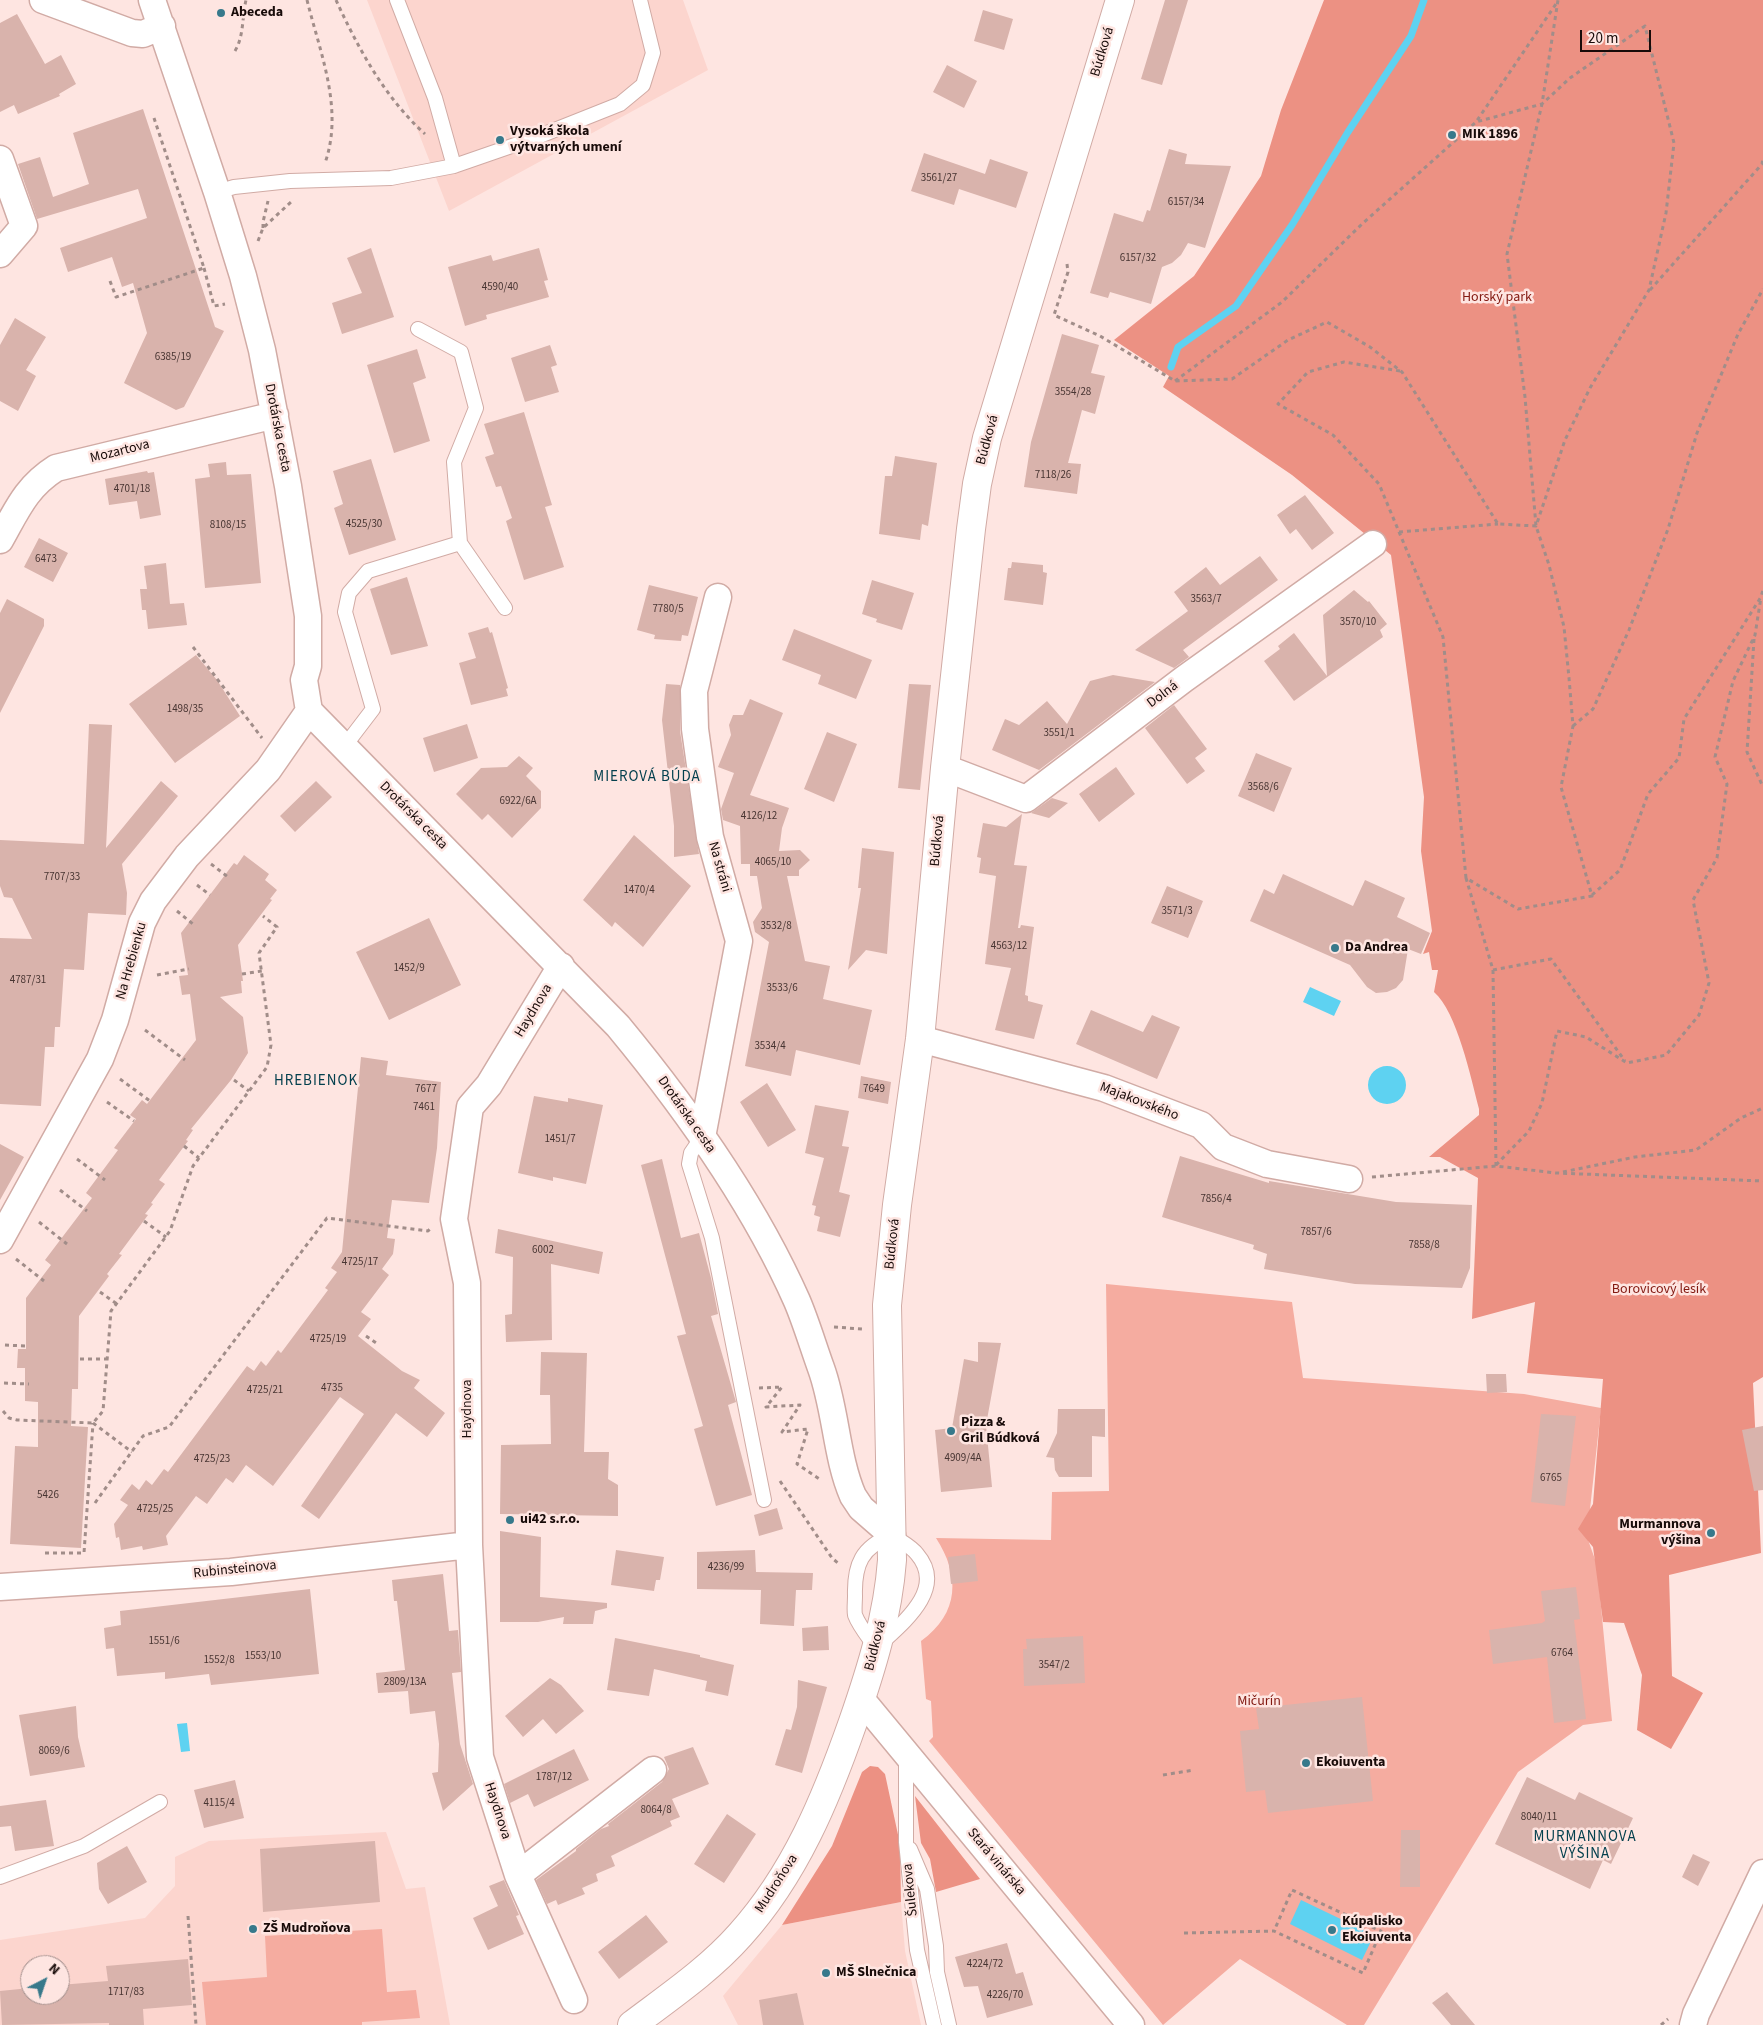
<!DOCTYPE html>
<html>
<head>
<meta charset="utf-8">
<style>
	body { margin:0 }
	#map { position:relative; width:1763px; height:2025px; overflow:hidden; background:#fee5e1; font-family:"Source Sans 3",sans-serif }
	canvas { display:block }
	.north { position:absolute; left:20px; top:1955px; width:50px; height:50px; box-sizing:border-box; background:#fee5e1; border:1px solid #a28e8b; border-radius:50%; rotate:41deg; font-size:14px; font-weight:700; line-height:20px; text-align:center; color:#180b09 }
	.north::after { content:''; display:block; margin:auto; width:18px; height:22px; background:#37798b; clip-path:polygon(50% 0,100% 100%,50% 72%,0 100%) }
	.scale { position:absolute; left:1580px; top:30px; width:71px; height:22px; box-sizing:border-box; border:2px solid #180b09; border-top:0; padding-left:6px; font-size:15px; line-height:18px; white-space:nowrap; color:#180b09; -webkit-text-stroke:4px #fee5e1; paint-order:stroke }
</style>
</head>
<body>
<div id="map">
<canvas width="1763" height="2025"></canvas>
<div class="north">N</div>
<div class="scale">20 m</div>
</div>
<script>
const g = document.querySelector('canvas').getContext('2d');
g.lineJoin = 'round';
function fill(path, color) {
  g.fillStyle = color;
  g.fill(path, 'evenodd');
}
function strokePath(path, color, width, dash) {
  g.strokeStyle = color;
  g.lineWidth = width;
  g.lineCap = dash ? 'butt' : 'round';
  g.setLineDash(dash || []);
  g.stroke(path);
}
function write(font, color, halo, rows, align = 'center') {
  g.font = font + ' "Source Sans 3",sans-serif';
  g.lineWidth = 5;
  g.setLineDash([]);
  g.textBaseline = 'middle';
  g.strokeStyle = halo;
  g.fillStyle = color;
  for (const [text, x, y, turn = 0] of rows) {
    g.save();
    g.translate(x, y);
    g.rotate((+turn || 0) * Math.PI / 180);
    g.textAlign = isNaN(turn) ? turn : align;
    if (halo) g.strokeText(text, 0, 0);
    g.fillText(text, 0, 0);
    g.restore();
  }
}
const built = new Path2D(`
	M367,0H683L708,70L449,211Z
	M386,1832L406,1889L425,1887L450,2025H0V1940L145,1918L175,1886V1857L209,1841ZM30,1965H60V1995H30Z
	M901,1902L905,1951L921,2025H738L723,1996L782,1925Z`);
const green = new Path2D(`
	M1106,1284L1292,1302L1303,1378L1524,1394L1601,1408L1587,1537L1597,1565L1612,1721L1583,1725L1518,1772L1364,2025H1347L1240,1959L1163,2025L929,1741L933,1737L931,1701L926,1699L921,1641C960,1613 960,1575 936,1538L1051,1540L1052,1492L1109,1491Z
	M382,1929L387,1992L416,1990L420,2018L362,2022V2025H206L202,1982L267,1977L265,1936Z`);
const forest = new Path2D(`
	M1324,0H1763V1377L1753,1383L1761,1553L1669,1575L1672,1676L1703,1693L1671,1749L1637,1730L1642,1675L1624,1623L1603,1622L1593,1547L1578,1529L1593,1504L1603,1379L1527,1373L1535,1302L1472,1319L1478,1178L1440,1157H1429L1479,1115V1109C1471,1078 1457,1012 1434,992L1438,970H1432L1429,952L1423,954L1432,931L1421,851L1424,797L1391,555L1292,475L1163,387L1169,376L1114,340L1194,276L1261,176L1281,110Z
	M870,1766L878,1767L885,1774L900,1844L901,1902L782,1925L832,1846L862,1772Z
	M915,1796L980,1879L936,1892L930,1859L921,1843Z`);
const water = new Path2D(`
	M1310,987L1341,1001L1334,1016L1303,1002Z
	M1368 1085a19 19 0 1 1 38 0a19 19 0 1 1-38 0Z
	M187,1723L190,1751L181,1752L177,1724Z
	M1301,1900L1374,1935L1362,1960L1290,1924Z`);
const stream = new Path2D(`
	M1171,367L1178,347L1236,306L1292,225L1348,132L1411,36L1424,0`);
const building = new Path2D(`
	M1165,0H1188L1162,85L1141,79Z
	M983,10L1013,19L1004,50L974,41Z
	M17,14L45,64L61,55L76,84L59,94L60,96L18,114L14,105L0,112V23Z
	M947,65L977,81L964,108L933,92Z
	M143,109L215,327L224,331L184,407L176,410L124,383L147,333L133,283L122,287L112,257L68,272L60,248L147,218L138,189L37,219L18,164L40,157L53,197L89,184L73,133Z
	M1169,149L1187,154L1185,164L1231,166L1205,248L1188,243L1181,255L1172,263L1162,267L1151,304L1110,292L1108,298L1090,293L1114,213L1143,222L1147,210L1150,211Z
	M924,153L985,174L990,159L1028,172L1016,208L959,189L954,205L911,191Z
	M371,248L394,317L342,334L332,303L362,293L347,258Z
	M539,248L548,280L544,281L549,297L486,315L487,319L465,326L448,267L491,255L493,261Z
	M15,318L46,337L26,370L36,376L18,411L0,401V345Z
	M1062,334L1099,345L1091,373L1105,376L1095,414L1082,410L1068,463L1081,464L1077,494L1024,487L1031,442Z
	M550,345L557,365L551,367L559,392L525,402L511,358Z
	M417,349L426,378L413,383L430,441L394,453L367,365Z
	M524,412L552,505L545,507L564,567L524,580L506,521L512,518L501,486L496,487L485,457L494,454L484,424Z
	M895,456L937,463L928,526L922,524L920,540L879,534L885,476H892Z
	M371,459L396,540L349,555L334,508L343,504L333,471Z
	M226,462L227,475L251,474L261,583L205,588L195,479L210,477L208,464Z
	M147,471L148,473L154,472L161,515L140,519L137,501L109,505L105,479Z
	M1305,495L1334,533L1312,550L1296,529L1290,534L1277,515Z
	M39,538L68,553L53,582L24,567Z
	M1260,556L1278,580L1183,650L1189,657L1174,668L1135,650L1188,611L1174,592L1206,567L1220,585Z
	M1012,562L1043,565V572L1047,573L1043,605L1004,600L1008,568H1011Z
	M166,563L170,604L184,603L187,625L148,629L146,610H142L140,589H147L144,566Z
	M407,577L428,646L391,655L370,589Z
	M872,580L914,593L902,630L876,622L877,619L862,614Z
	M649,585L698,597L688,636L682,635L681,641L654,639L655,635L637,630Z
	M1354,590L1368,602L1369,601L1387,624L1380,630L1383,637L1294,701L1264,661L1280,649L1278,646L1294,633L1327,676L1323,615Z
	M7,599L44,619V626L0,713V613Z
	M488,627L490,633L492,632L508,688L506,689L508,696L471,705L459,663L476,658L468,633Z
	M794,629L872,660L856,699L818,684L821,675L782,660Z
	M196,655L217,680L240,716L175,763L129,704Z
	M1113,675L1155,682L1039,770L992,750L1005,719L1019,725L1047,701L1067,724L1090,681Z
	M666,684L680,685V731L699,854L674,857V826L662,720Z
	M909,684L931,685L920,790L898,788Z
	M750,699L783,713L750,795L789,808L782,828L779,851L800,850L810,860L799,870V876H787L805,961L830,966L823,999L872,1010L860,1065L796,1050L791,1076L745,1066L769,942L755,932L753,922L762,908L757,876H750V864H741L740,826L723,820L721,809L734,773L718,767L731,735L729,725L733,715H743Z
	M1174,705L1207,749L1195,758L1205,771L1187,784L1145,728Z
	M89,724L112,725L106,848L161,781L178,796L122,864L127,893L126,915L88,913L84,970L64,969L60,1027H55L54,1047H45L41,1106L0,1104V938L32,939L12,898L4,897L0,886V840L84,844Z
	M467,724L478,758L434,772L423,738Z
	M827,732L857,744L834,802L804,789Z
	M1256,753L1292,768L1274,812L1238,796Z
	M519,756L533,768L526,776L541,791V808L512,838L488,814L482,820L456,794L481,768L507,767Z
	M1116,767L1135,794L1099,822L1079,794Z
	M316,781L332,797L295,832L280,816Z
	M1052,798L1068,803L1049,818L1031,813Z
	M1022,814L1014,865L1027,866L1018,928H1020L1021,925L1034,927L1025,995L1028,996V1001L1043,1005L1034,1039L995,1030L1011,968L985,964L996,876L979,873L981,858L977,857L983,823L1006,827Z
	M634,835L691,886L643,947L615,922L612,927L583,900Z
	M862,848L894,852L887,954L866,950L848,970L861,888H858Z
	M244,855L269,874L265,880L277,890L270,899L272,900L238,945L243,981H241L242,993L220,997L243,1017L248,1053L231,1080L191,1129L193,1130L186,1140L188,1141L159,1180L165,1184L151,1203L153,1204L145,1214L148,1215L119,1254L122,1255L107,1274L109,1276L79,1316L78,1389H72L71,1426L88,1427L81,1548L10,1544L15,1446L38,1447V1402L25,1401V1368H17L18,1349H26V1298L51,1265L45,1260L92,1198L86,1193L118,1150L114,1148L136,1119L130,1115L142,1100L147,1104L196,1040L190,994L182,995L179,976L188,975L181,933L234,863L237,865Z
	M1283,874L1353,906L1365,880L1405,898L1397,917L1430,933L1421,954L1408,949L1403,980L1396,988L1387,992L1376,993L1367,987L1350,965L1250,921L1264,889L1274,894Z
	M1167,886L1203,901L1188,938L1151,923Z
	M429,918L461,985L389,1020L356,952Z
	M1091,1010L1143,1032L1152,1015L1180,1027L1157,1079L1076,1044Z
	M361,1057L388,1061L386,1075L441,1082L437,1148L429,1203L392,1200L387,1238L395,1239L393,1254L382,1269L389,1275L361,1312L371,1319L358,1336L402,1371L420,1380L414,1388L445,1413L427,1437L396,1413L319,1519L301,1506L364,1414L340,1397L273,1486L246,1465L233,1483L226,1478L207,1504L196,1496L166,1536L168,1545L143,1550L142,1546L121,1550L119,1537L116,1538L114,1524L128,1505L120,1500L132,1484L139,1490L146,1480L152,1485L164,1469L168,1472L247,1366L254,1371L261,1361L266,1366L278,1350L281,1353L328,1290L325,1288L337,1272L331,1268L342,1252Z
	M861,1076L891,1082L888,1104L858,1098Z
	M767,1083L796,1130L768,1147L740,1102Z
	M534,1096L568,1102V1098L603,1105L586,1184L553,1177V1181L518,1173Z
	M815,1105L849,1111L842,1146L849,1147L839,1192L850,1195L840,1237L817,1231L820,1217L814,1215L816,1206L812,1205L824,1158L805,1153Z
	M0,1144L24,1157L0,1200Z
	M1180,1156L1269,1183V1181L1396,1202L1472,1205L1470,1268L1462,1288L1355,1284L1264,1269L1267,1254L1253,1249L1254,1245L1162,1217Z
	M662,1159L681,1238L699,1233L711,1278L718,1314L711,1316L736,1402L728,1405L752,1495L716,1506L694,1429L703,1426L677,1336L686,1334L641,1165Z
	M498,1229L603,1252L599,1274L551,1264L552,1340L506,1342L505,1315L512,1314L513,1257L495,1253Z
	M978,1342L1001,1343L986,1425L992,1487L941,1492L935,1430L952,1428L964,1359L978,1362Z
	M541,1352L587,1353L584,1452H609L608,1479L618,1485V1516L500,1514L501,1445L551,1444L550,1395H540Z
	M1486,1374H1506L1507,1392L1487,1393Z
	M1058,1409H1105V1437L1092,1436V1477H1059L1055,1470L1054,1458L1046,1457L1057,1433Z
	M1541,1414L1576,1416L1565,1506L1531,1502Z
	M1763,1426V1490L1754,1491L1742,1430Z
	M777,1508L783,1529L759,1536L754,1515Z
	M500,1531L541,1537L540,1597L607,1603V1608L595,1611L593,1624H563L564,1617L538,1622H500Z
	M616,1550L664,1557L660,1580H656L654,1591L611,1585Z
	M755,1550L756,1572L813,1573L812,1590H796L794,1626L760,1624L761,1590L697,1589V1552Z
	M975,1554L978,1581L951,1584L948,1557Z
	M443,1574L449,1631L458,1630L461,1672L452,1673L460,1744L473,1784L443,1811L432,1773L438,1772L439,1744L435,1711L410,1714L408,1691L378,1693L376,1673L405,1670L397,1601H394L392,1580Z
	M1576,1587L1580,1619L1574,1620L1586,1719L1554,1723L1547,1657L1493,1664L1489,1630L1542,1623L1545,1621L1541,1591Z
	M310,1589L319,1674L211,1685L209,1674L165,1679V1672L117,1676L114,1648L106,1649L104,1628L121,1625L120,1611Z
	M828,1626L829,1650L803,1651L802,1628Z
	M1083,1636L1085,1683L1024,1686L1023,1649H1027L1026,1639Z
	M615,1638L700,1655V1657L734,1665L728,1696L705,1691L707,1681L654,1669L649,1696L607,1690Z
	M550,1678L561,1685L584,1711L556,1734L543,1719L523,1737L505,1716Z
	M798,1680L827,1687L802,1773L775,1765L786,1729L791,1730L797,1707Z
	M1362,1697L1373,1801L1268,1813L1265,1790L1246,1792L1240,1731L1259,1729L1256,1708Z
	M76,1706L78,1737L85,1767L30,1776L19,1715Z
	M693,1747L709,1784L672,1799L680,1817L670,1821L672,1826L611,1856L615,1866L596,1874L598,1881L582,1888L585,1894L558,1905L556,1900L547,1904L536,1880L576,1851V1849L601,1829L609,1826L608,1824L662,1782L669,1769L664,1757Z
	M574,1749L589,1780L534,1807L528,1794L510,1803L504,1784Z
	M1527,1777L1575,1800L1579,1792L1633,1818L1611,1864L1603,1860L1590,1889L1495,1844Z
	M235,1780L244,1818L204,1828L194,1790Z
	M46,1800L54,1846L15,1851L11,1826L0,1827V1806Z
	M727,1814L756,1834L724,1883L694,1864Z
	M1401,1830H1420V1887H1400Z
	M375,1841L380,1902L263,1912L260,1849Z
	M127,1846L147,1882L108,1904L99,1889L97,1863Z
	M1693,1854L1710,1862L1698,1886L1682,1877Z
	M504,1880L519,1915L516,1916L524,1934L488,1950L473,1918L498,1906L489,1886Z
	M646,1915L668,1942L619,1979L598,1952Z
	M1007,1943L1016,1974L1023,1972L1033,2005L987,2018L978,1986L964,1987L955,1957Z
	M188,1959L192,2005L143,2009L144,2025H109V2023L2,2025L0,1991L30,1988V1995H60V1985L108,1981L106,1966Z
	M1447,1992L1475,2025H1451L1440,2012L1432,2003Z
	M797,1993L804,2025H763L759,2000Z`);
const path = new Path2D(`
	M307,0C320,53 344,109 325,163
	M336,0C358,48 385,98 425,134
	M235,51C244,36 242,17 246,0
	M263,228V222L268,201
	M258,241L263,228L292,201
	M1067,264L1068,272L1054,315L1100,336L1175,381L1232,379L1288,340L1327,322L1370,347L1402,372L1498,524L1536,526L1565,440L1590,388L1649,290L1666,213L1674,143L1645,26L1570,78L1542,104L1476,122
	M204,268L214,306L225,304
	M110,281L116,297L204,268L154,118
	M1650,290L1762,164L1763,158
	M1400,371L1344,362L1308,372L1278,404L1333,435L1379,484L1443,637L1466,878
	M1175,381L1282,302L1362,224L1476,122L1558,1
	M1399,532L1498,524
	M1754,639L1747,752L1763,787
	M193,647L262,738
	M1573,726L1593,709L1629,630L1668,529L1697,433L1738,334L1763,289
	M211,864L228,877
	M197,885L210,895
	M1592,895L1620,870L1648,794L1679,758L1684,719L1761,597L1763,590
	M177,911L193,924
	M1493,970L1551,959L1625,1061
	M242,974L262,971
	M157,975L189,969
	M145,1030L185,1060
	M120,1079L150,1101
	M234,1080L249,1091
	M107,1102L134,1121
	M184,1146L199,1158
	M77,1159L105,1180
	M1496,1165L1529,1131L1542,1103L1557,1031L1586,1037L1627,1063L1666,1055L1699,1015L1709,983L1693,900L1717,858L1727,784L1715,757L1733,681L1755,635L1761,597
	M1496,1166L1493,970L1466,878L1518,909L1592,896L1561,787L1573,726L1569,678L1564,627L1549,565L1536,526L1525,397L1507,254L1542,104L1558,0
	M1563,1172L1635,1157L1696,1150L1741,1118L1763,1108
	M1372,1177L1496,1166L1556,1173L1763,1181
	M60,1190L87,1211
	M144,1221L166,1237
	M39,1222L67,1244
	M16,1259L44,1281
	M100,1292L117,1304
	M834,1327L862,1329
	M366,1336L379,1345
	M5,1345L26,1346
	M80,1359H108
	M4,1383L29,1384
	M759,1388L782,1387L766,1407L800,1405L782,1432L808,1429L797,1464L821,1480
	M3,1411L9,1418L17,1420L93,1423L103,1411L111,1311L170,1231L193,1166L267,1067L271,1045L259,953L277,927L263,916
	M93,1423L132,1452
	M780,1481L832,1558L838,1563
	M95,1503L143,1436L169,1427L327,1218L428,1231L430,1229
	M45,1553H84L93,1423
	M1163,1775L1194,1770
	M188,1916L196,2025
	M1184,1933L1274,1931L1363,1973L1381,1931L1292,1890L1274,1931
	M1661,2025L1668,2019`);
const lane = new Path2D(`
	M397,0L435,98L454,166
	M217,192L234,187L290,181L391,178L454,166L532,139L620,104L643,85L653,53L640,0
	M418,329L461,352L476,408L454,462L460,543L505,608
	M344,747L373,709L345,612L349,593L368,571L460,543
	M702,1137L691,1153L689,1164L712,1238L764,1500
	M892,1535C900,1541 911,1546 917,1554C948,1590 900,1625 876,1648C870,1639 859,1626 855,1615C854,1610 855,1602 855,1596C854,1564 862,1547 892,1535Z
	M906,1753V1842L917,1950L934,2025
	M910,1849L927,1889L936,1946L937,1972L949,2025
	M0,1877L84,1846L160,1802`);
const street = new Path2D(`
	M43,0L132,33L143,34L162,26
	M152,0L217,192L243,276L262,350L288,486L308,616V666L304,680L309,711L618,1026C685,1107 754,1204 797,1301C806,1322 813,1346 821,1368C836,1409 836,1457 853,1496L861,1508L892,1535
	M0,159L24,226L0,254
	M0,540C17,510 26,487 56,468L275,415
	M945,768L1026,799L1184,679L1373,544
	M561,966L489,1085L470,1107L454,1219L467,1283L469,1545L480,1757L518,1875L653,1770
	M920,1039L1104,1088L1201,1125L1223,1147L1267,1164L1349,1179
	M702,1137L739,941L710,837L695,729L694,691L718,597
	M0,1240L100,1059L115,1020L142,923L153,901L187,856L268,770L309,711
	M0,1587L231,1572L469,1545
	M861,1699L1131,2025
	M518,1875L574,2000
	M1693,2025L1696,2014L1763,1873`);
const secondary = new Path2D(`
	M632,2025C669,1997 709,1970 740,1935C795,1874 826,1799 853,1722C871,1670 888,1616 892,1560L887,1305L897,1205L920,1039L945,768L971,529L977,484L987,438L1120,0`);
const markers = [
	[221,13,5,"#37798b"],
	[1452,135,5,"#37798b"],
	[500,140,5,"#37798b"],
	[1335,948,5,"#37798b"],
	[951,1431,5,"#37798b"],
	[510,1520,5,"#37798b"],
	[1711,1533,5,"#37798b"],
	[1306,1763,5,"#37798b"],
	[253,1929,5,"#37798b"],
	[1332,1930,5,"#37798b"],
	[826,1973,5,"#37798b"]
];
const numberNames = [
	["3561/27",939,179],
	["6157/34",1186,203],
	["6157/32",1138,259],
	["4590/40",500,288],
	["6385/19",173,358],
	["3554/28",1073,393],
	["7118/26",1053,476],
	["4701/18",132,490],
	["4525/30",364,525],
	["8108/15",228,526],
	["6473",46,560],
	["3563/7",1206,600],
	["7780/5",668,610],
	["3570/10",1358,623],
	["1498/35",185,710],
	["3551/1",1059,734],
	["3568/6",1263,788],
	["6922/6A",518,802],
	["4126/12",759,817],
	["4065/10",773,863],
	["7707/33",62,878],
	["1470/4",639,891],
	["3571/3",1177,912],
	["3532/8",776,927],
	["4563/12",1009,947],
	["1452/9",409,969],
	["4787/31",28,981],
	["3533/6",782,989],
	["3534/4",770,1047],
	["7677",426,1090],
	["7649",874,1090],
	["7461",424,1108],
	["1451/7",560,1140],
	["7856/4",1216,1200],
	["7857/6",1316,1233],
	["7858/8",1424,1246],
	["6002",543,1251],
	["4725/17",360,1263],
	["4725/19",328,1340],
	["4735",332,1389],
	["4725/21",265,1391],
	["4909/4A",963,1459],
	["4725/23",212,1460],
	["6765",1551,1479],
	["5426",48,1496],
	["4725/25",155,1510],
	["4236/99",726,1568],
	["1551/6",164,1642],
	["6764",1562,1654],
	["1553/10",263,1657],
	["1552/8",219,1661],
	["3547/2",1054,1666],
	["2809/13A",405,1683],
	["8069/6",54,1752],
	["1787/12",554,1778],
	["4115/4",219,1804],
	["8064/8",656,1811],
	["8040/11",1539,1818],
	["4224/72",985,1965],
	["1717/83",126,1993],
	["4226/70",1005,1996]
];
const poiNames = [
	["Abeceda",231,13],
	["Vysoká škola",510,132],
	["výtvarných umení",510,148],
	["MIK 1896",1462,135],
	["Da Andrea",1345,948],
	["Pizza &",961,1423],
	["Gril Búdková",961,1439],
	["ui42 s.r.o.",520,1520],
	["Murmannova",1701,1525,"right"],
	["výšina",1701,1541,"right"],
	["Ekoiuventa",1316,1763],
	["Kúpalisko",1342,1922],
	["Ekoiuventa",1342,1938],
	["ZŠ Mudroňova",263,1929],
	["MŠ Slnečnica",836,1973]
];
const streetNames = [
	["Búdková",1103,52,-73],
	["Drotárska cesta",277,428,79],
	["Búdková",988,440,-75],
	["Mozartova",120,452,-14],
	["Dolná",1163,695,-37],
	["Drotárska cesta",413,816,45],
	["Búdková",938,841,-85],
	["Na stráni",719,867,74],
	["Na Hrebienku",132,961,-74],
	["Haydnova",534,1011,-59],
	["Majakovského",1139,1102,21],
	["Drotárska cesta",686,1115,55],
	["Búdková",893,1244,-84],
	["Haydnova",468,1409,-90],
	["Rubinsteinova",235,1570,-6],
	["Búdková",876,1646,-76],
	["Haydnova",497,1811,72],
	["Stará vinárska",996,1862,50],
	["Mudroňova",777,1884,-57],
	["Šulekova",911,1890,-96]
];
const parkNames = [
	["Horský park",1497,298],
	["Borovicový lesík",1659,1290],
	["Mičurín",1259,1702]
];
const neighbourhoodNames = [
	["MIEROVÁ BÚDA",647,778],
	["HREBIENOK",316,1082],
	["MURMANNOVA",1585,1838],
	["VÝŠINA",1585,1855]
];
fill(built, '#fcd5ce');
fill(green, '#f5aca0');
fill(forest, '#ec9183');
fill(water, '#5ed2f1');
strokePath(stream, '#5ed2f1', 7);
fill(building, '#d9b3ac');
strokePath(lane, '#d1aba5', 16);
strokePath(street, '#d1aba5', 29);
strokePath(secondary, '#d1aba5', 30);
strokePath(path, '#a18d89', 3, [4, 4]);
strokePath(lane, '#fff', 14);
strokePath(street, '#fff', 26);
strokePath(secondary, '#fff', 28);
for (const [x, y, r, color] of markers) {
  const dot = new Path2D();
  dot.arc(x, y, r, 0, 2 * Math.PI);
  g.fillStyle = color;
  g.fill(dot);
  strokePath(dot, '#fee5e1', 2);
}
write('11px', '#483532', null, numberNames);
write('bold 14px', '#180b09', '#fee5e1', poiNames, 'left');
write('14px', '#180b09', '#fee5e1', streetNames);
write('14px', '#831911', '#fee5e1', parkNames);
g.letterSpacing = '1px';
write('15px', '#04404e', '#fee5e1', neighbourhoodNames);
g.letterSpacing = '0px';
</script>
</body>
</html>
